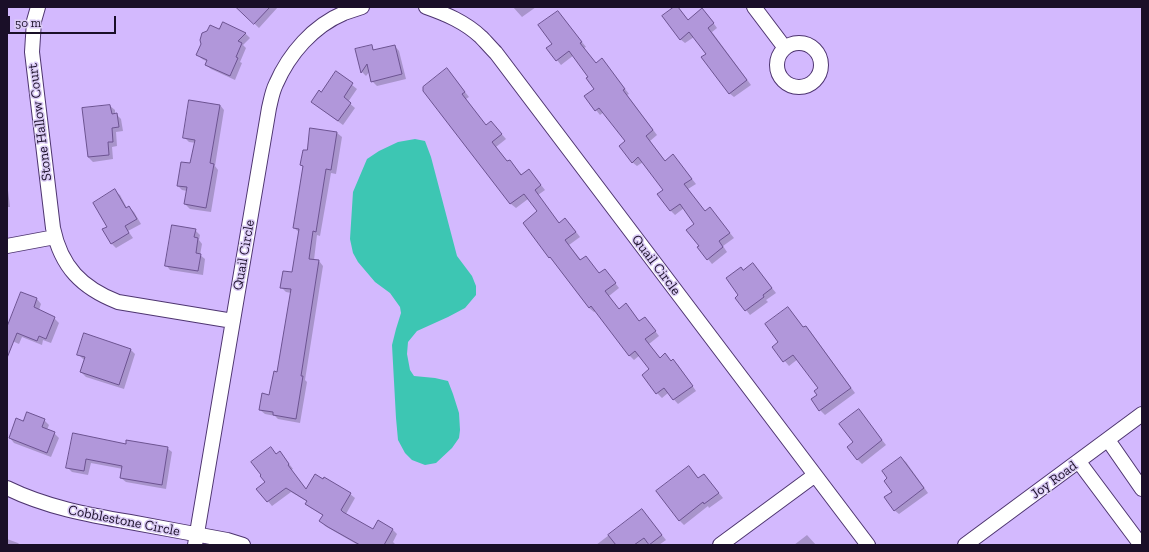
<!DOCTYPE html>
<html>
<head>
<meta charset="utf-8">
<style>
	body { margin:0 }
	#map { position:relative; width:1149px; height:552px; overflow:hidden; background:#d3b9fe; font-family:"Zilla Slab",serif }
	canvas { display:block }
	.frame { position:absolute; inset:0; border:8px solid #1a0f28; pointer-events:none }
	.scale { position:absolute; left:8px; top:16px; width:108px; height:18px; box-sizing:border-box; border:2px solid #1a0f28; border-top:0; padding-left:5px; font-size:12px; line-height:14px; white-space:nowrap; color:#1a0f28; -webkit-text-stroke:3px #dbccf6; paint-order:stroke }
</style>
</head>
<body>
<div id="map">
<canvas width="1149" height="552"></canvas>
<div class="frame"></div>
<div class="scale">50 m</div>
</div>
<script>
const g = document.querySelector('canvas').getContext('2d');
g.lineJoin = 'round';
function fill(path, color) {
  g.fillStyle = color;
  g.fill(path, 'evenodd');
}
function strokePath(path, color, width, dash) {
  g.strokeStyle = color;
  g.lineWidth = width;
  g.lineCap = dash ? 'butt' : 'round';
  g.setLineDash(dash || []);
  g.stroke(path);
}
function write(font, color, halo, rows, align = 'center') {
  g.font = font + ' "Zilla Slab",serif';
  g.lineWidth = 3;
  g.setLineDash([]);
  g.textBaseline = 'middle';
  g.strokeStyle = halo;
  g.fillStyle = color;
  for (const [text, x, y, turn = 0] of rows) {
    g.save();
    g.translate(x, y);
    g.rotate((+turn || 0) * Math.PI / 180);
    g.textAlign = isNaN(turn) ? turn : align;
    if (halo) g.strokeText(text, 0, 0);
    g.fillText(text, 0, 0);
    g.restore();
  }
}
const water = new Path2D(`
	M415,139L425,141L431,157L457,256L472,276L476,286V295L465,308L448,317L417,331L408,342L407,354L410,370L414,376L435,378L448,381L453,394L459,413L460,430L459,438L452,448L436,463L425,465L412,460L405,453L398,440L396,418L392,345L396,329L401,313L400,307L390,293L375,282L358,262L353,253L350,239L353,192L367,159L379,151L398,142Z`);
const shadow = new Path2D(`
	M237,7H278L259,28Z
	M513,7H536L522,17Z
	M676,7H677L681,11L688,20L707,14L717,28L712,32L751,85L734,97L729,93L707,54L694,37L685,43L680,39Z
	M558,12L586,47L584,48L596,64L602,60L629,94L627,95L657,135L650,141L665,161L677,160L696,184L688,189L705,212L714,213L734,238L723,246L727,252L712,264L708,259L700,246L696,224L684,208L675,215L671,211L659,195L665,190L643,162L637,166L632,162L626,142L604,112L600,115L596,110L595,89L590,77L574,55L561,65L557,60L553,44Z
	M245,33L250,38L243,45L246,48L240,62L242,63L235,80L211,69L206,65L208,62L202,59L198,55Z
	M395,46L399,51L406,79L377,86L372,81L370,71L366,76L362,72L356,50L371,47L375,51Z
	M447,69L469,97L466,99L486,126L491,122L506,139L496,147L508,162L510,161L522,175L529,170L545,190L538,195L560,224H570L580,237L569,245L581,260L600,274L609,275L619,288L609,296L619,310L630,309L640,322L649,323L659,336L649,344L660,358L672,362L673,361L678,365L696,391L678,404L668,393L662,398L657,393L643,375L651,369L640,355L634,360L629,355L596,311L594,312L589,308L550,257L539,212L528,199L516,208L511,204L423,88Z
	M336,72L357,89L348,102L355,108L343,125L317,106L322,93Z
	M220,105L224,110L215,166L218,170L211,212L190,209L185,204L187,191L182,190L178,186L191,165L196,143L189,142L184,137Z
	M110,106L115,110V115H117L121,119L123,131L116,132L117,146L112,147L113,159L93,162L88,157L83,109Z
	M311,129L337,133L342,137L336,174L331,173L320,236L317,235L314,260L319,261L323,266L305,380L307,382L300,423L278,419L275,416L265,414L260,410L270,396L278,373L291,293L286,292L281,287L292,273L299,232L294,228L304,167L301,165L308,151Z
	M7,182L10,207H7Z
	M115,191L120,195L127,208L129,207L134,212L141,224L128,231L133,238L116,248L111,243L108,227Z
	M195,230L200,235L199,240L202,244L200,255L205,259L203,275L170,270L166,265Z
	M753,264L776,293L766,300L768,302L750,315L737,298L740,296L744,271Z
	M37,299L41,304L39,310L54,318L59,323L51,343L43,340L42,345L22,337L19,344L10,340L7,337V330Z
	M788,308L804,328L806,327L810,331L855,393L825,415L820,410L818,395L819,388L798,359L789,366L773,347L780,342Z
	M130,349L135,354L124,389L86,377L81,372L85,360L83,359L78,354Z
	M859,411L886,445L862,464L857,459L854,443Z
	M44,420L49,425L47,430L54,433L59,438L51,457L14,443L10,438L24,422Z
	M74,435L127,445L167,448L172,452L166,489L126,482L121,478L123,469L91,463L88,475L72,472L67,467Z
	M277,455L284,457L293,469L291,470L307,490L350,494L355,498L346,514L373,530L378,521L393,530L397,534L393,542L396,545H358L325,526L321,521L324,516L311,508L306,504L308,502L291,492L272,506L258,489L266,482Z
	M901,458L906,462L928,493L899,514L894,510L893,492Z
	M689,467L699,479L704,475L723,498L709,508L708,506L684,525L679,520Z
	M642,510L666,540L659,545H651L649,542L645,545H596Z
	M807,535L816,545H794Z
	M7,539L18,543L20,545H7Z`);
const building = new Path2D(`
	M236,7H270L254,24Z
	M674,7H678L688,20L702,8L714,23L708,28L747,80L729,94L701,57L706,54L689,32L680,40L662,16Z
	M558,11L582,42L580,43L596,63L602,58L625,89L623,90L653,130L646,136L665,161L673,154L692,179L684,184L705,211L710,207L730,233L719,241L723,247L707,260L697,247L699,246L686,230L694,224L680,204L670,211L657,194L663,190L638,157L632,163L619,146L625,141L599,108L595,111L584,96L594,89L586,78L588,77L569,51L556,61L546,48L552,44L538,25Z
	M223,22L246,33L238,41L242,43L236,57L238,58L230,76L205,65L207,60L196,55L201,44L200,40L202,33L207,31L210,25L219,29Z
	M372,45L373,50L395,45L402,74L371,82L367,64L361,73L355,49Z
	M447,68L465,92L462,94L486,125L491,121L502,134L492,142L507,161L510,160L521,175L529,169L541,185L535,190L559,223L565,218L576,232L565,240L580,260L586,256L599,273L605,269L616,283L605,291L619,309L626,303L639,321L645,317L656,331L645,339L660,358L665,353L671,361L673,359L693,386L673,400L664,388L656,394L642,375L649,369L635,351L629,356L591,306L589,308L550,257L549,258L523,223L537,211L524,194L510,204L423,91V87Z
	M336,71L353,83L344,97L351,103L338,121L311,102L319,90L321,92Z
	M189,100L220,105L210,163L214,164L206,208L184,204L187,187L177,186L181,162L190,163L195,140L183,138Z
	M110,105L112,114L117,113L119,127L112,128L113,142H108L109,155L88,157L82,108Z
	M310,128L337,132L331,170L326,169L316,232L313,231L309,259L319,260L301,376H303L296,419L273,415V412L259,410L262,393L269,395L274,371L277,372L291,289L280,288L283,271L292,272L299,229L293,228L303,166L300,165L303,150H307Z
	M115,189L126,208L129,206L137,219L125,226L129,233L111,244L102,229L107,227L93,203Z
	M172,225L196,229L194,237L198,238L196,253L201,254L198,271L165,266Z
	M753,263L772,288L763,295L764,297L745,311L735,298L738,295L726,278L741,267L743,270Z
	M21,292L37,298L34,307L55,317L46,339L39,336L37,341L17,333L7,358V327Z
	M788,307L803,327L806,326L851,388L819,411L811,399L817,395L814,391L818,388L793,355L783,362L772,347L778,342L765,324Z
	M84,333L131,349L119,385L80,372L85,357L77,355Z
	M859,409L882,440L857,460L847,447L853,442L839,424Z
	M27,412L45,419L42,427L55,432L47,453L9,438L16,418L23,421Z
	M73,433L126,444V440L168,447L162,485L120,478L122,466L86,459L84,471L66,468Z
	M271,447L276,454L280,451L289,464L288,465L306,489L315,474L323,479L324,477L351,493L341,510L343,512L373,529L378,520L393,529L384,545H360L328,527L319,521L323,515L305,504L307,501L286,488L267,502L256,489L265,482L260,476L261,475L251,462Z
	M901,457L924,488L894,511L884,497L892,492L884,481L887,478L882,471Z
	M689,466L698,478L704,474L719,493L704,504L703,502L679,521L656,491Z
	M642,509L662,535L649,545L644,538L634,545H616L608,535Z`);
const street = new Path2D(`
	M38,7L34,21L32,52L53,228C61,267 82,288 118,302L233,321
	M426,7C446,14 465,22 481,37C486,42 491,48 496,53L868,545
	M754,7L785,48
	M777 65a22 22 0 1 1 44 0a22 22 0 1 1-44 0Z
	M7,246L55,237
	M1108,440L1142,489
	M1079,462L1141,545
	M7,488C46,507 88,515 130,522C162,528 195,534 227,540L243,545
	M195,545L269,108C271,100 272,92 276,84C289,54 313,26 344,13C350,11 356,9 362,7
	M720,545L815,475
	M965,545L1142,414`);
const streetNames = [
	["Stone Hallow Court",40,122,-97],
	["Quail Circle",244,255,-80],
	["Quail Circle",656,265,53],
	["Joy Road",1054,480,-36],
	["Cobblestone Circle",124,521,11]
];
fill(water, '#3dc6b3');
fill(shadow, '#0003');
fill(building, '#b197da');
strokePath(building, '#6c5391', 1);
strokePath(street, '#4e3570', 16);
strokePath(street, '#fff', 14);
write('14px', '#1a0f28', '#dbccf6', streetNames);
</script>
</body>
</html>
